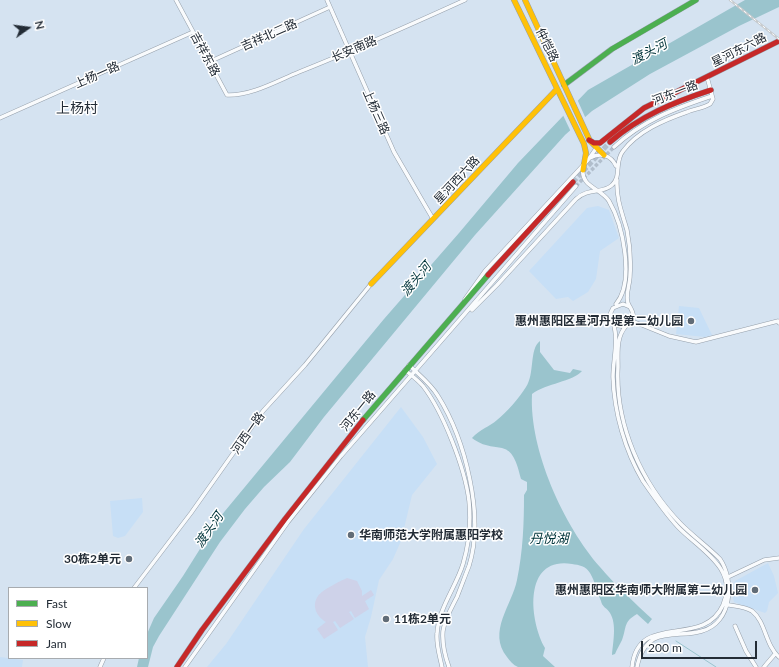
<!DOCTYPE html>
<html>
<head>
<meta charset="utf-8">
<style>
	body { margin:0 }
	#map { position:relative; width:779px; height:667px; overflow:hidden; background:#d5e3f1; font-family:Lato,sans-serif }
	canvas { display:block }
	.legend { position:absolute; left:8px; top:587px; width:140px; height:72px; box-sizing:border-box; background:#fff; border:1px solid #a7abaf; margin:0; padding:5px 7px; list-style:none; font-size:12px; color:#232c36 }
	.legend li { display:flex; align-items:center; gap:8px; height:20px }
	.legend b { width:20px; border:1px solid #a7abaf }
	.north { position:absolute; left:8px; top:8px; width:40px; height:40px; -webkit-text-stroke:3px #fff; paint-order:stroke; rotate:76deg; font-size:11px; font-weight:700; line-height:16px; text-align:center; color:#232c36 }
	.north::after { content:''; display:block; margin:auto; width:14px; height:18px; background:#232c36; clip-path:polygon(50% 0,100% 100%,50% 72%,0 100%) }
	.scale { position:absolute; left:641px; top:641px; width:116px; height:18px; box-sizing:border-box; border:2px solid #232c36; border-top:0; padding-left:5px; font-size:12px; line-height:14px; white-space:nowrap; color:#232c36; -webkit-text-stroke:3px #fff; paint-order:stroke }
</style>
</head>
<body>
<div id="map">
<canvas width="779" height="667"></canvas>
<ul class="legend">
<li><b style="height:5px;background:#4caf50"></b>Fast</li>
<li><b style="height:5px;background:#ffc107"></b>Slow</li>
<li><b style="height:5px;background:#c62828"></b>Jam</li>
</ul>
<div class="north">N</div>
<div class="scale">200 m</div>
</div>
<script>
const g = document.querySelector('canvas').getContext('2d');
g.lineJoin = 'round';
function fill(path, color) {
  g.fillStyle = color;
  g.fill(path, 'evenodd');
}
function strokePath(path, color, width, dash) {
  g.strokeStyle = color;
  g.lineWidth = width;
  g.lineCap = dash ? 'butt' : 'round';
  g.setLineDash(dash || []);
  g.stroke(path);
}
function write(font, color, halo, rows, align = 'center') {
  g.font = font + ' Lato,"Noto Sans SC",sans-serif';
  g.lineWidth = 3;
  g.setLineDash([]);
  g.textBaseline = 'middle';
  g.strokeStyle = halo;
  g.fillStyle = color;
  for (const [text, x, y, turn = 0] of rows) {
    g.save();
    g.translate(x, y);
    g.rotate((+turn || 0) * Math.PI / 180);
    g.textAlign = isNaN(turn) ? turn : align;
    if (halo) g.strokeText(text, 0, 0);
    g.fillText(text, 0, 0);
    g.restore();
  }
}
const built = new Path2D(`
	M598,206L609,210L619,238L600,251L596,279L588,292L573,301L568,297L556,299L529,271L587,208Z
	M679,306L699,308L712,335L705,337L676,334Z
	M401,407L423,437L437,464L412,495L401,541L393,559L379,580L371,617L365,637L368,667H207L226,644L304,529Z
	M142,498L143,512L125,536L118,538L113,536L110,501Z
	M768,563L774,576L778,593L769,602L767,611L765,613L734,602L732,594L735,581Z
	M0,657L23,660L22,667H0Z`);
const green = new Path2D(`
	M347,578L357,581L362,591V596L371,590L374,595L365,601L369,609L355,618L351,611L349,612L354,619L340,628L335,621L333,622L338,630L324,639L317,629L326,622C317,617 311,606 318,596C322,590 340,581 347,578Z`);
const water = new Path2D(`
	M745,0H779V7L739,26L650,74L592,111L565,135L475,235L324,417L290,462L264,487L245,509L220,542L159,636L153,647L148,667H137L139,658H147V634L154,618L183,576L220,517L384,319L459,233L518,163L588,90Z
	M540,341V352L554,370L570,373L573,369L582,371C572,382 547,383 532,394C529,450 564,526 600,567C616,586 634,602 652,619L648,624L637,614C623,622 627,627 622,640C620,644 617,649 615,654L612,655C613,642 617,624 610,613C607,608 602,607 601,601C597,592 595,581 590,573C586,566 579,565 572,564C523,556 529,620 545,648L543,656L555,667C544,667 529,667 518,667C513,665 510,661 507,657C487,632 512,605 517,580C523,551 524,524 524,495L527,490V482L521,479C511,432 497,457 472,438C480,429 489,427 497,420C507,412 519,398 526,387C535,374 529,349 540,341Z`);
const pier = new Path2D(`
	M577,99L586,119L571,132L562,113Z`);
const stream = new Path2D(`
	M676,641L716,667`);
const streetTunnel = new Path2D(`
	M576,186L614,147`);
const secondaryTunnel = new Path2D(`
	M573,182L610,142`);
const street = new Path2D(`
	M176,0L227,95C251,96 277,81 299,72C355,50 410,25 465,0
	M327,0L394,152L433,219
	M209,62L330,7
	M0,118L193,32
	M614,147C643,120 676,108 712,96
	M590,158C600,152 611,155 616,166
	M583,168C580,187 601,188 609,201C623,225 635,281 616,304
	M617,180C616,198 622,213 627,230C630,245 631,261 630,276C630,284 625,296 628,303C629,306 631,308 632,311C641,332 599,331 613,308L623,304L630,307
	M465,299L485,271L588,160L597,147
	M472,310L497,285L576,199C589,187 603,194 612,185C622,176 614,162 623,151C638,131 664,120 687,112C695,109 703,108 710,104L713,99L707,77
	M632,321L669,336L696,342L778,321L779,323
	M613,323C619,339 613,360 613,377C614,412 625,451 643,481C654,497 665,513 678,527C699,549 739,568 723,605C703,650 638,610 632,667
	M626,326C616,337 618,353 618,367C615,424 641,483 681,524C693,536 708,547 720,559C735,581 732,623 702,631C687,636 668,632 654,639C644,645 639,657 637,667
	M409,365C419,375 431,384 438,396C465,439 485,516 469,566C465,576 461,587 457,597C451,609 445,618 443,631C442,643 445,656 449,667
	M405,370C411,375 418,380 423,386C443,412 465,468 469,501C471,521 469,544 463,564C456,587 438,609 437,634C436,645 440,657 442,667
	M726,578L764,560L779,558
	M134,588L191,513L263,411L305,365L371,284
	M724,604C733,606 744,606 752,611C766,622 765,645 779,657
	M735,626L746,651L756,667
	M100,667L104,658
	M185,667L288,522L341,456L576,186
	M764,667L775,654`);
const fast = new Path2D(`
	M564,85L612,49L696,0
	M363,420L488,275`);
const slow = new Path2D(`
	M514,0L584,144L586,153L583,170
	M525,0L590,141L604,155
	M371,284L557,89`);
const jam = new Path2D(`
	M589,140L594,143H600L644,108L779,41
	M610,142C640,116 674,102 711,90
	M488,275L573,182
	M177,667L202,630L285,519L363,420`);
const rail = new Path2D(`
	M730,0L779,39`);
const markers = [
	[691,321,4,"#616c77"],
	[351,535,4,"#616c77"],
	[129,559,4,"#616c77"],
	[755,590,4,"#616c77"],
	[386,619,4,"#616c77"]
];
const streetNames = [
	["吉祥北二路",269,35,-24],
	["仲恺路",547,45,64],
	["长安南路",354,49,-23],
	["星河东六路",739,50,-27],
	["吉祥东路",205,54,62],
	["上杨一路",97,75,-24],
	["河东一路",675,93,-21],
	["上杨三路",376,112,66],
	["星河西六路",457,180,-47],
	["河东一路",358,411,-51],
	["河西一路",248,433,-55]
];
const poiNames = [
	["惠州惠阳区星河丹堤第二幼儿园",683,321],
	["华南师范大学附属惠阳学校",359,535,"left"],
	["30栋2单元",121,559],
	["惠州惠阳区华南师大附属第二幼儿园",747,590],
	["11栋2单元",394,619,"left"]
];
const waterNames = [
	["渡头河",649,52,-28],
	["渡头河",416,279,-50],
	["渡头河",209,530,-55],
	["丹悦湖",549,539]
];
const quarterNames = [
	["上杨村",77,108]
];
fill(built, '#c7dff6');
fill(green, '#ced2e9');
fill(water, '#9ac4cd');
fill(pier, '#d5e3f1');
strokePath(stream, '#9ac4cd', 1);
strokePath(streetTunnel, '#b1becc', 3.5, [3.5, 2]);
strokePath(secondaryTunnel, '#b1becc', 5, [5, 2.5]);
strokePath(street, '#959faa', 4.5);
strokePath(fast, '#959faa', 6);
strokePath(slow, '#959faa', 6);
strokePath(jam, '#959faa', 6);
strokePath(street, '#f9fbfd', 3.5);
strokePath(fast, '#4caf50', 5);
strokePath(slow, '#ffc107', 5);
strokePath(jam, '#c62828', 5);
strokePath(rail, '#c6cacd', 2.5);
strokePath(rail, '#fff', 1, [3]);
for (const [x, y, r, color] of markers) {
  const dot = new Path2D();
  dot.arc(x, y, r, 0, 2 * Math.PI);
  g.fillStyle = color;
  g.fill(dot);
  strokePath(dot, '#fff', 1.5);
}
write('12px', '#232c36', '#fff', streetNames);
write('bold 12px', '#232c36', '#fff', poiNames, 'right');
write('italic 13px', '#00343a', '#fff', waterNames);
write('14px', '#232c36', '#fff', quarterNames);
</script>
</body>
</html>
